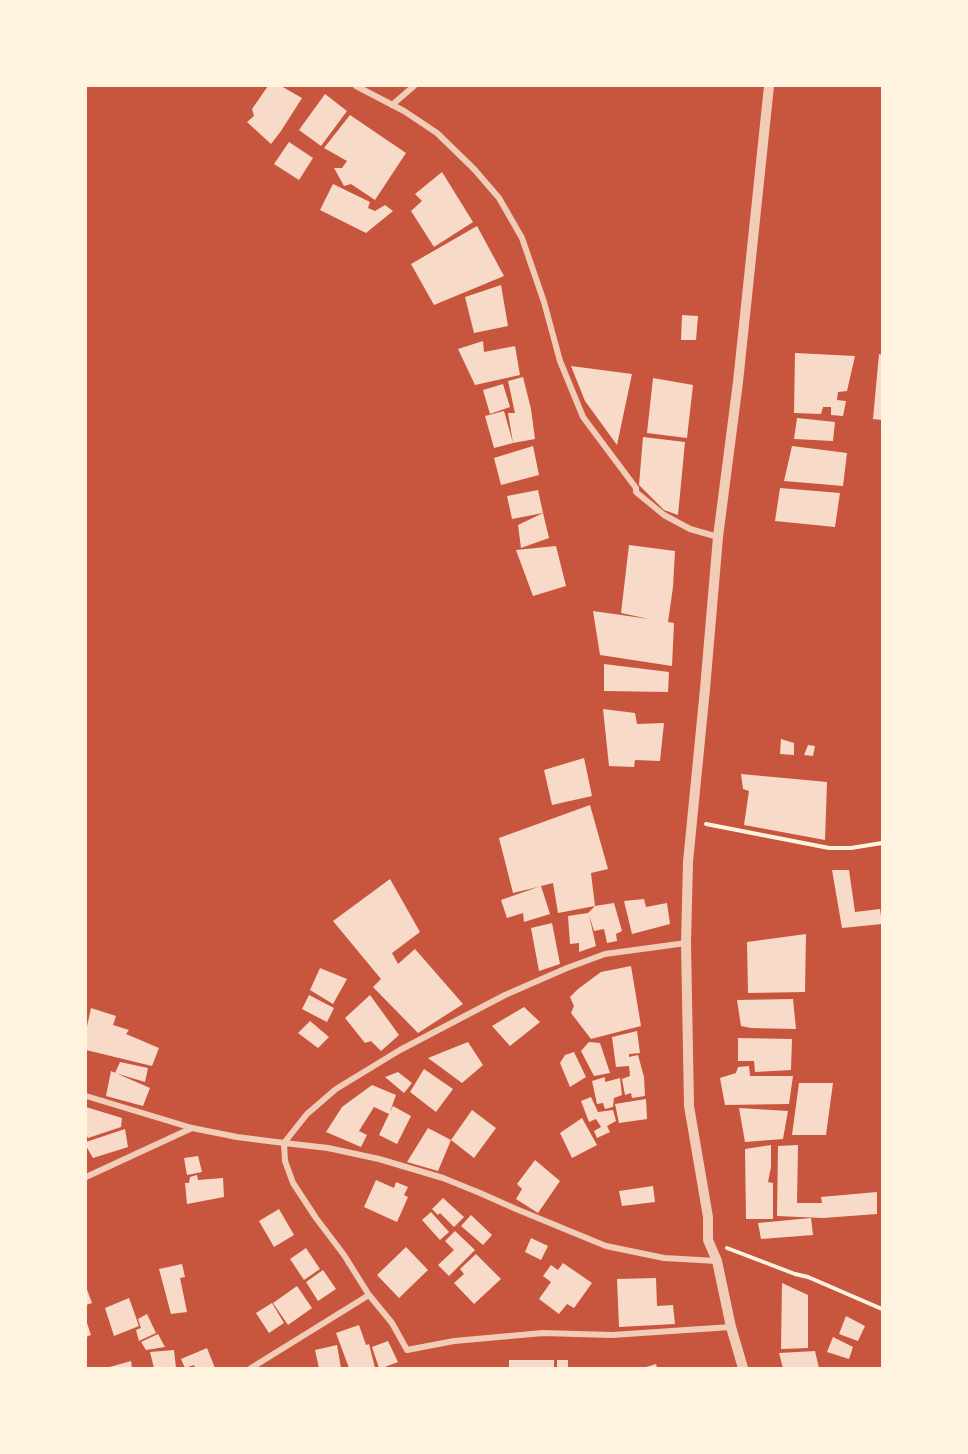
<!DOCTYPE html>
<html>
<head>
<meta charset="utf-8">
<style>
	body { margin:0 }
	#map { position:relative; width:968px; height:1454px; overflow:hidden; background:#c8553d; font-family:"Nunito Sans",sans-serif }
	canvas { display:block }
	.frame { position:absolute; inset:0; border:87px solid #fff3e0; pointer-events:none }
</style>
</head>
<body>
<div id="map">
<canvas width="968" height="1454"></canvas>
<div class="frame"></div>
</div>
<script>
const g = document.querySelector('canvas').getContext('2d');
g.lineJoin = 'round';
function fill(path, color) {
  g.fillStyle = color;
  g.fill(path, 'evenodd');
}
function strokePath(path, color, width, dash) {
  g.strokeStyle = color;
  g.lineWidth = width;
  g.lineCap = dash ? 'butt' : 'round';
  g.setLineDash(dash || []);
  g.stroke(path);
}
const building = new Path2D(`
	M268,86H281L302,98L281,131L271,144L247,122L254,116L252,109Z
	M325,94L347,111L321,146L299,130Z
	M350,115L406,153L375,200L351,184L344,186L334,168H342L347,161L324,148Z
	M289,142L313,158L299,180L274,164Z
	M442,172L473,222L434,247L411,211L422,201L415,194Z
	M333,184L370,202L368,208L375,211L385,205L393,211L366,233L320,210Z
	M477,226L504,276L434,305L411,264Z
	M501,285L508,326L474,333L465,297Z
	M682,315L698,316L696,340H681Z
	M483,341L484,352L515,346L520,375L475,385L458,349Z
	M795,353L855,356L847,391L838,392L837,400L846,401L843,416L831,415V407H823L821,414L794,413Z
	M879,354L882,355V420L873,419Z
	M571,366L632,374L617,445L585,401Z
	M523,377L531,409L535,439L513,443L508,413H515L508,381Z
	M653,378L693,385L687,438L647,433Z
	M503,384L510,407L490,414L483,390Z
	M504,411L513,443L494,448L485,416Z
	M797,418L835,422L833,441L794,439Z
	M643,437L685,442L678,515L664,510L639,485Z
	M533,446L539,475L501,485L494,458Z
	M792,446L847,453L843,486L784,481Z
	M780,488L840,493L835,527L775,521Z
	M538,490L543,513L512,519L507,496Z
	M543,513L549,538L521,548L518,525Z
	M629,545L675,551L673,587L668,622L674,623L672,666L600,655L593,611L649,619L621,613Z
	M556,546L566,586L533,596L516,550Z
	M604,664L669,672L668,692L604,691Z
	M603,709L635,713L637,724L664,723L660,761L635,760L634,767L609,766Z
	M781,739L794,743V755L780,754Z
	M808,745L815,746L813,756L804,755Z
	M584,758L592,796L552,805L544,770Z
	M741,774L827,782L825,840L744,825L749,791L743,789Z
	M590,805L608,869L591,873L595,906L558,913L553,883L541,886L550,914L524,922L523,913L507,918L501,900L538,887L513,893L499,838Z
	M832,870H849L855,912L880,909L882,924L842,928Z
	M390,879L420,932L392,953L398,964L415,949L463,1004L418,1033L373,987L381,979L333,921Z
	M644,899L646,907L667,903L670,924L632,934L624,901Z
	M614,903L622,931L616,934L617,941L607,943L604,929L594,931L589,915L596,946L579,952V943L570,944L568,916L588,913L595,906Z
	M552,923L560,964L539,971L531,928Z
	M806,934L805,992L748,993L747,942Z
	M631,966L641,1026L591,1039L571,1013L574,1006L570,997L578,989L601,972Z
	M320,968L347,979L333,1004L310,990Z
	M309,995L334,1008L327,1022L302,1009Z
	M370,995L399,1035L381,1051L371,1041L365,1043L345,1018Z
	M793,999L796,1029L751,1028L741,1026L737,1000Z
	M524,1007L540,1022L510,1046L492,1026Z
	M91,1008L116,1016L113,1025L129,1030L126,1034L159,1048L152,1066L86,1050V1031Z
	M310,1021L329,1037L318,1048L298,1033Z
	M637,1031L640,1053L629,1054V1057L638,1055L644,1077L645,1096L632,1098L631,1093L625,1095L622,1079L630,1076L629,1066L616,1067L612,1037Z
	M738,1038L792,1039L791,1070L755,1072L754,1061H738Z
	M468,1042L483,1065L462,1083L428,1058Z
	M589,1042L600,1043L610,1073L594,1076L581,1051Z
	M574,1052L586,1077L570,1087L560,1063L565,1055Z
	M120,1062L148,1068L145,1082L115,1073Z
	M749,1066L750,1076H793L789,1104L725,1105L720,1078L736,1073L738,1067Z
	M424,1069L453,1089L436,1112L410,1092Z
	M111,1071L150,1088L143,1106L106,1096Z
	M398,1072L412,1083L404,1093L385,1077Z
	M605,1077V1082L620,1078L622,1095L614,1098L613,1107L605,1109L603,1103L597,1104L592,1081Z
	M799,1083H833L826,1135H792Z
	M372,1085L396,1095L390,1112L393,1106L411,1116L397,1144L379,1135L389,1114L374,1107L359,1131L367,1135L361,1147L326,1132L342,1107Z
	M591,1097L598,1112L613,1110L616,1121L607,1126L610,1132L597,1138L594,1131L601,1127L596,1119L589,1122L581,1101Z
	M646,1099L647,1119L619,1123L615,1104Z
	M86,1107L122,1118L121,1127L88,1138L86,1134Z
	M739,1108L788,1111L783,1139L745,1142Z
	M472,1110L496,1128L474,1158L451,1140Z
	M582,1118L597,1145L572,1158L560,1133Z
	M428,1128L451,1140L438,1171L407,1162Z
	M125,1129L128,1147L93,1158L86,1146V1142Z
	M771,1145V1167L768,1182L773,1183V1219H746L745,1149Z
	M798,1145L797,1203H822L821,1197L877,1192V1214L823,1218L777,1216L778,1146Z
	M198,1156L202,1172L187,1175L184,1158Z
	M535,1160L560,1181L538,1213L516,1199L522,1189L517,1184Z
	M197,1175L198,1180L223,1178L224,1197L187,1204L185,1183H189L190,1177Z
	M376,1180L394,1188L396,1182L408,1187L404,1195L408,1197L397,1222L364,1207Z
	M653,1186L655,1202L622,1206L619,1191Z
	M443,1198L464,1217L454,1227L440,1213L438,1215L432,1209Z
	M279,1209L294,1235L274,1247L259,1221Z
	M431,1212L449,1232L440,1240L422,1220Z
	M471,1215L492,1235L483,1245L461,1226Z
	M811,1218L813,1235L761,1239L758,1223Z
	M455,1231L475,1250L449,1276L438,1265L454,1250L445,1241Z
	M531,1238L548,1246L541,1260L525,1252Z
	M406,1247L428,1270L399,1298L377,1275Z
	M306,1248L320,1269L304,1280L290,1259Z
	M476,1254L501,1279L474,1304L454,1283L464,1274L460,1269Z
	M563,1263L592,1283L574,1308L567,1304L559,1314L539,1299L551,1282L543,1276L551,1265L558,1270Z
	M182,1264L185,1277L180,1278L187,1312L171,1314L159,1269Z
	M323,1270L336,1289L318,1301L306,1282Z
	M656,1278L657,1306L673,1305L675,1324L619,1327L617,1279Z
	M782,1283L808,1295V1348L781,1349Z
	M297,1286L312,1308L288,1325L273,1303Z
	M86,1287L92,1303L86,1305Z
	M129,1298L139,1326L114,1336L105,1308Z
	M272,1303L284,1323L269,1333L256,1313Z
	M147,1314L156,1333L139,1341L136,1330L141,1328L138,1319Z
	M846,1316L865,1326L858,1341L839,1334Z
	M86,1320L91,1335L86,1337Z
	M359,1325L366,1345L369,1344L375,1368H349L336,1333Z
	M158,1334L165,1347L146,1350L141,1342Z
	M833,1337L853,1347L849,1359L827,1352Z
	M388,1341L398,1362L382,1368H379L372,1347Z
	M337,1345L341,1368H319L315,1350Z
	M207,1348L215,1368H195L194,1365L185,1368L181,1359Z
	M174,1350L176,1368H154L150,1352Z
	M815,1351L819,1368H783L779,1353Z
	M509,1360H554V1368H509Z
	M557,1360H568V1368H557Z
	M131,1361L132,1368H106Z
	M656,1364L657,1368H643Z`);
const path = new Path2D(`
	M706,824L829,848H851L882,843
	M727,1248L795,1274L808,1277L882,1309`);
const minor = new Path2D(`
	M356,86L404,111L437,133L474,169L499,198L522,238L544,302L560,361L583,417L636,488V492L664,515L690,529L718,537
	M392,105L414,86
	M86,1096L192,1128L237,1137L284,1143L307,1114L336,1089L400,1050L505,995L567,968L605,954L686,943
	M86,1177L192,1128
	M717,1261L664,1258L606,1246L516,1209L480,1193L443,1178L379,1159L328,1148L284,1143L285,1161L293,1183L316,1218L344,1255L369,1295L392,1323L407,1350L454,1341L543,1333L612,1335L731,1327
	M251,1368L369,1295`);
const tertiary = new Path2D(`
	M743,1368L731,1327L717,1261L708,1240V1217L689,1106L686,943L688,862L705,689L718,537L738,382L769,86`);
fill(building, '#f7dbc8');
strokePath(path, '#fff3e0', 4);
strokePath(minor, '#f1ccb7', 6);
strokePath(tertiary, '#f1ccb7', 10);
</script>
</body>
</html>
